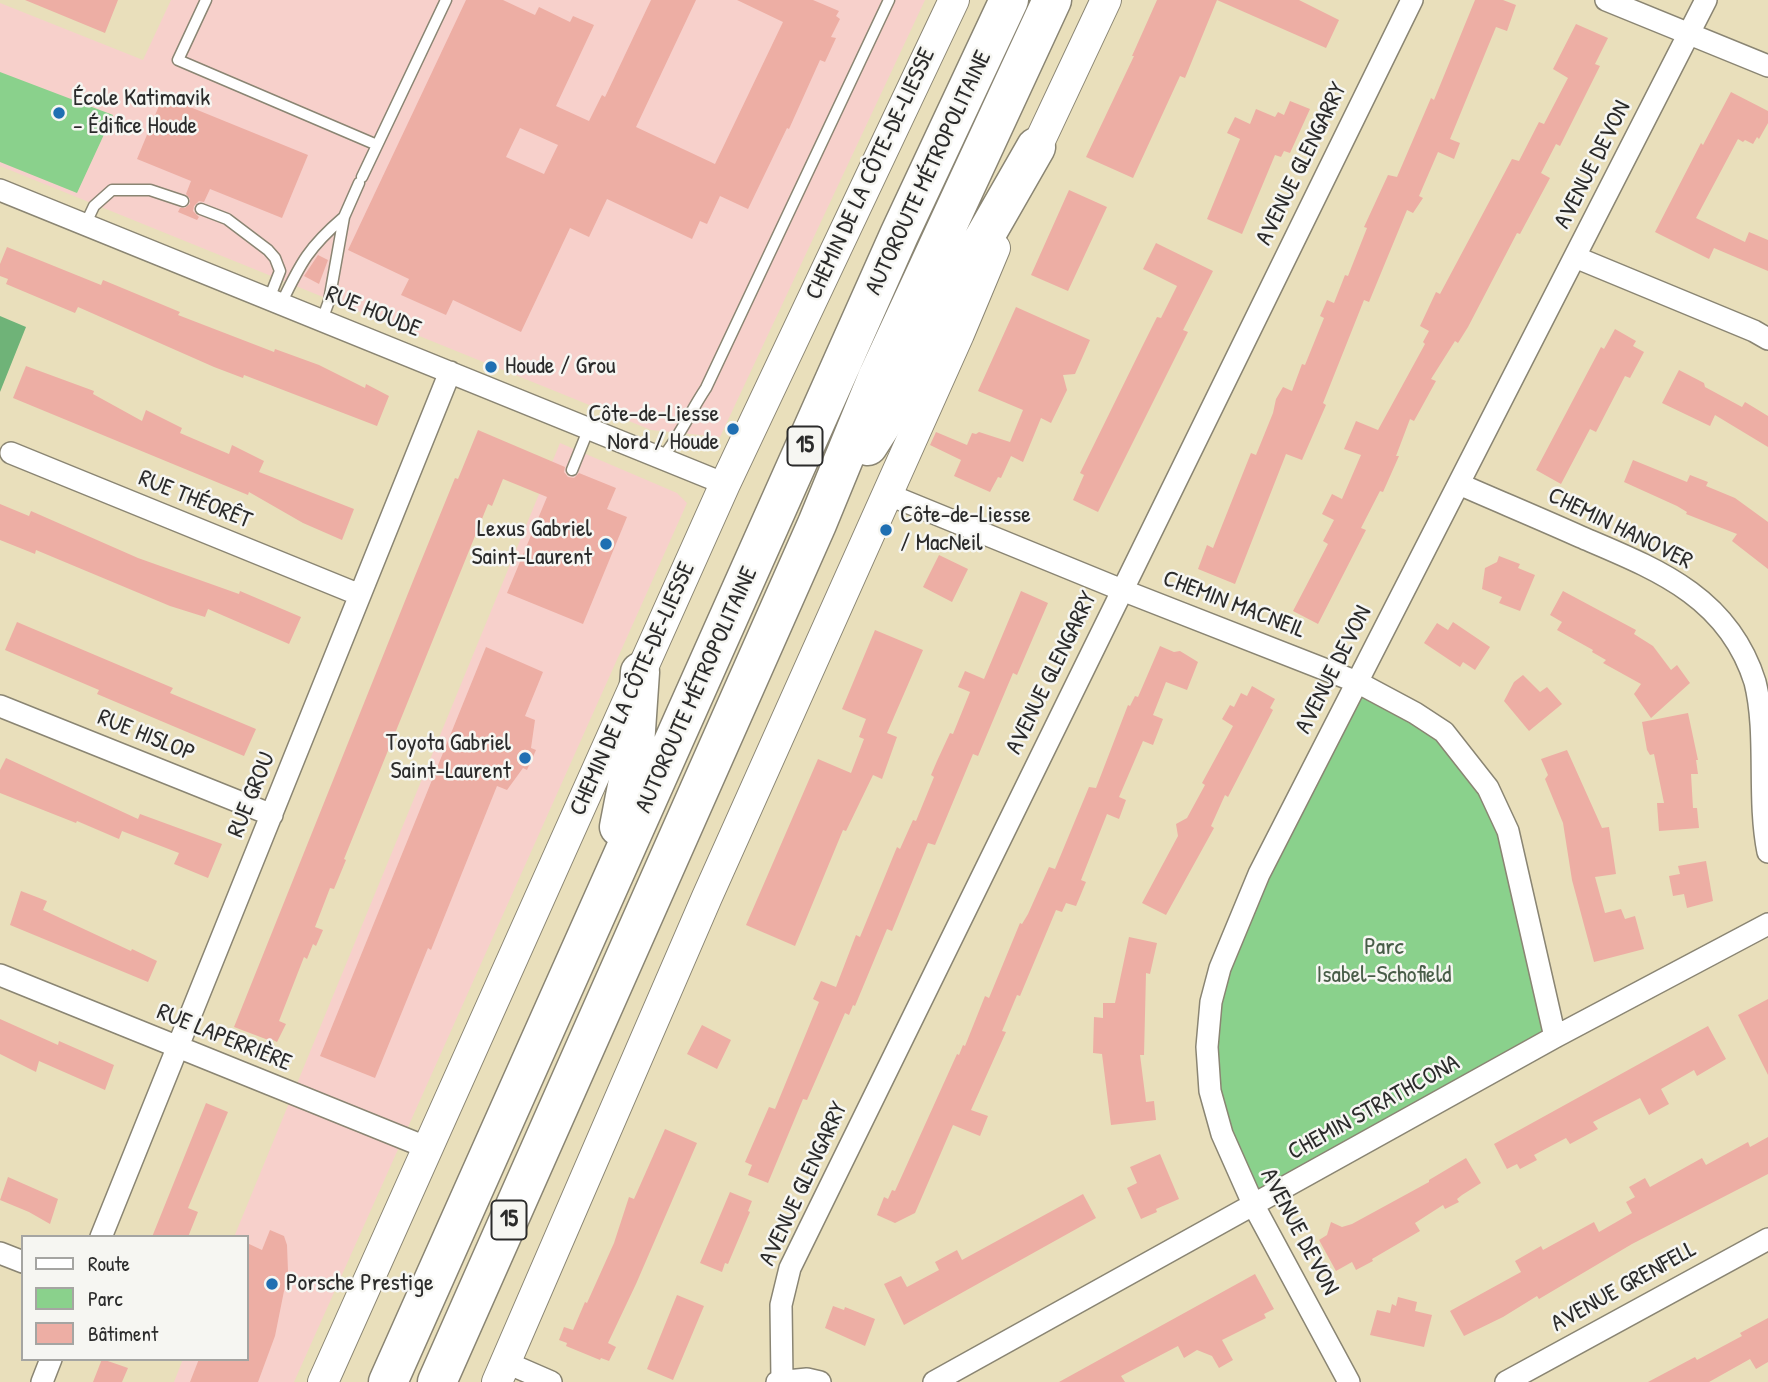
<!DOCTYPE html>
<html>
<head>
<meta charset="utf-8">
<style>
	body { margin:0 }
	#map { position:relative; width:1768px; height:1382px; overflow:hidden; background:#e9dfbb; font-family:"Patrick Hand",sans-serif }
	canvas { display:block }
	.legend { position:absolute; left:21px; top:1235px; width:228px; height:126px; box-sizing:border-box; background:#f6f6f2; border:2px solid #a5a5a2; margin:0; padding:9px 12px; list-style:none; font-size:21px; color:#2b2b2b }
	.legend li { display:flex; align-items:center; gap:14px; height:35px }
	.legend b { width:35px; border:2px solid #a5a5a2 }
</style>
</head>
<body>
<div id="map">
<canvas width="1768" height="1382"></canvas>
<ul class="legend">
<li><b style="height:9px;background:#fff"></b>Route</li>
<li><b style="height:19px;background:#8ad18c"></b>Parc</li>
<li><b style="height:19px;background:#edaea4"></b>Bâtiment</li>
</ul>
</div>
<script>
const g = document.querySelector('canvas').getContext('2d');
g.lineJoin = 'round';
function fill(path, color) {
  g.fillStyle = color;
  g.fill(path, 'evenodd');
}
function strokePath(path, color, width, dash) {
  g.strokeStyle = color;
  g.lineWidth = width;
  g.lineCap = dash ? 'butt' : 'round';
  g.setLineDash(dash || []);
  g.stroke(path);
}
function write(font, color, halo, rows, align = 'center') {
  g.font = font + ' "Patrick Hand",sans-serif';
  g.lineWidth = 5;
  g.setLineDash([]);
  g.textBaseline = 'middle';
  g.strokeStyle = halo;
  g.fillStyle = color;
  for (const [text, x, y, turn = 0] of rows) {
    g.save();
    g.translate(x, y);
    g.rotate((+turn || 0) * Math.PI / 180);
    g.textAlign = isNaN(turn) ? turn : align;
    if (halo) g.strokeText(text, 0, 0);
    g.fillText(text, 0, 0);
    g.restore();
  }
}
const built = new Path2D(`
	M171,0H925L720,437L651,430L0,166V3L143,60Z
	M560,443L677,493L687,503L294,1382H174L183,1359H247V1237H234Z`);
const green = new Path2D(`
	M0,72L113,115L77,193L0,162Z
	M1357,682L1415,713L1488,788L1555,1037L1254,1206L1222,1134L1211,1002Z`);
const forest = new Path2D(`
	M0,316L26,327L0,392Z`);
const building = new Path2D(`
	M25,0H118L105,33Z
	M466,0H503L535,15L539,7L570,22L573,16L594,25L556,106L589,121L602,95L605,97L651,0H696L636,127L715,164L783,22L737,0H813L839,11L836,16L840,19L831,37L836,38L825,62L820,60L789,129L787,128L748,209L720,196L707,224L700,221L692,239L607,199L589,237L570,228L521,332L453,300L446,315L401,295L409,279L348,250ZM520,128L558,145L544,174L506,157Z
	M1157,0H1299L1339,20L1326,48L1217,0L1185,78L1180,76L1133,178L1086,157L1134,56H1132Z
	M1475,0H1503L1516,5L1507,31L1496,27L1450,139L1460,143L1454,159L1438,152L1419,196L1423,198L1413,213L1407,210L1369,302L1364,300L1323,403L1326,405L1302,460L1286,454L1235,584L1198,569L1207,545L1213,548L1251,453L1256,455L1273,413L1276,399L1283,387L1292,391L1302,364L1305,365L1324,318L1320,316L1327,300L1334,303L1345,275L1348,276L1367,228L1364,227L1388,175L1397,177L1431,98L1434,100Z
	M1576,24L1608,38L1595,64L1600,66L1560,146L1556,144L1541,173L1550,178L1520,234L1517,233L1468,327L1458,343L1455,341L1431,379L1436,381L1414,421L1410,419L1396,456H1399L1383,492L1380,491L1361,528L1366,530L1318,624L1293,611L1328,544L1323,541L1334,520L1322,514L1332,494L1342,499L1361,455L1344,449L1356,421L1378,430L1425,344L1423,342L1429,331L1420,326L1436,292L1440,294L1512,159L1519,161L1539,122L1544,124L1568,78L1553,69Z
	M1731,92L1768,111V123L1759,139L1757,137L1753,144L1745,140L1743,142L1738,139L1696,218L1745,242L1749,232L1768,240V271L1714,248L1709,259L1655,232L1701,143L1703,145Z
	M163,96L308,155L282,218L210,189L204,202L199,201L194,206L193,211L199,217L197,220L178,212L180,208H185L190,204V199L186,194L191,181L137,159Z
	M1290,101L1310,109L1290,153L1284,151L1281,157L1275,155L1242,234L1207,219L1240,139L1227,133L1235,117L1250,124L1256,109L1275,117L1278,112L1284,115Z
	M1069,190L1107,207L1068,291L1031,275Z
	M1156,243L1213,271L1183,330L1188,332L1098,512L1073,500L1084,475L1080,473L1142,347L1157,317L1161,318L1177,286L1143,269Z
	M7,247L101,285L103,280L180,312L178,315L274,352L275,349L319,365L365,388L366,384L389,396L377,426L244,375L243,378L214,367L78,307L75,313L6,284L8,279L0,276V264Z
	M318,255L328,260L319,284L304,276Z
	M1016,307L1090,340L1075,374L1063,375L1067,390L1051,423L1041,418L1023,462L1011,456L1001,478L998,477L990,492L954,476L961,460L930,445L936,432L967,445L972,433L976,434L979,432L1010,442L1023,410L978,391Z
	M1615,329L1636,341L1633,346L1644,352L1630,378L1625,376L1596,432L1590,429L1561,484L1536,470L1601,347L1604,349Z
	M26,366L94,391L93,394L142,421L146,410L182,428L180,433L229,454L232,445L264,461L259,472L354,509L342,540L303,523L249,492L248,495L13,398Z
	M1679,370L1704,383L1705,387L1742,407L1745,402L1768,416V447L1715,415L1710,426L1662,403Z
	M478,430L565,467L564,472L568,477L574,478L579,473L616,488L607,509L627,517L583,624L507,593L547,497L503,479L492,506L488,504L344,859L346,860L334,889L330,888L315,927L323,930L316,946L313,944L307,959L304,957L279,1021L286,1024L277,1042L271,1039V1041L234,1027L415,576L455,478L458,479Z
	M1633,460L1687,482L1690,475L1708,482L1706,486L1735,498L1768,522V569L1732,541L1737,534L1686,514L1687,512L1677,506L1624,482Z
	M0,504L29,516L31,511L138,558L239,594L240,591L301,617L289,644L208,609L205,617L170,606L36,550L35,554L0,540Z
	M939,555L968,569L952,602L923,587Z
	M1499,556L1520,564L1518,568L1535,575L1520,611L1499,603L1502,597L1482,589L1485,568L1497,562Z
	M1021,591L1048,603L1017,675L1013,673L978,756L973,754L935,845L928,843L892,931L887,929L855,1006L853,1005L849,1015L845,1013L807,1100L803,1099L768,1183L748,1175L752,1165L745,1162L769,1107L775,1109L819,1002L813,999L821,981L836,987L856,935L860,937L897,847L900,849L913,820L916,821L934,777L931,775L937,761L950,733L953,734L970,692L958,687L965,671L984,679Z
	M1563,591L1636,630L1634,634L1653,646L1671,670L1677,665L1690,683L1651,718L1634,694L1641,684L1603,663L1606,660L1592,652L1593,650L1557,630L1562,622L1550,615Z
	M17,622L173,688L170,693L256,729L244,756L97,694L99,690L5,650Z
	M1453,622L1490,647L1475,670L1463,662L1460,667L1424,643L1437,623L1448,630Z
	M875,630L923,650L887,733L897,737L882,779L873,775L846,831L843,830L795,946L746,925L818,759L851,773L864,739L859,737L866,719L842,709Z
	M1160,646L1174,652L1180,651L1198,662L1187,690L1166,682L1153,715L1163,719L1153,745L1143,741L1119,797L1126,800L1119,819L1107,814L1081,880L1086,882L1076,906L1066,903L1062,912L1056,910L1020,996L1017,995L1002,1031L1006,1032L971,1110L988,1116L980,1136L953,1125L915,1213L895,1223L877,1215L884,1197L888,1199L892,1190L895,1191L957,1054L959,1055L963,1045L965,1046L985,996L989,998L1020,923L1022,924L1028,914L1049,867L1055,869L1089,787L1096,788L1128,705L1130,706L1135,696L1138,697Z
	M486,647L543,672L525,716L535,720L531,748L536,750L527,770L523,768L507,790L497,786L431,950L428,948L375,1078L320,1056Z
	M1523,675L1540,692L1547,687L1562,704L1529,731L1504,701L1514,682Z
	M1252,686L1275,699L1270,708L1273,710L1228,797L1225,795L1211,826L1214,828L1166,915L1142,903L1178,836L1176,824L1187,818L1205,785L1202,783L1233,726L1222,719L1230,705L1234,707L1241,693L1247,696Z
	M1688,713L1698,760H1696L1698,774H1691L1693,808H1697L1699,828L1659,831L1657,803H1664L1654,754L1650,755L1647,750L1642,722Z
	M1567,750L1602,828L1609,827L1616,874L1595,877L1605,913L1621,909L1625,919L1635,916L1644,949L1594,962L1572,880L1563,823L1545,779L1548,775L1541,759Z
	M6,758L138,819L140,814L222,844L208,878L174,864L179,853L122,831L119,839L77,821L76,823L0,793V770Z
	M1706,861L1713,901L1687,908L1684,894L1673,896L1669,876L1680,874L1678,866Z
	M21,891L47,901L43,910L131,951L132,949L157,961L148,982L10,925Z
	M1129,937L1157,943L1150,974L1146,973L1144,1055H1140L1146,1102L1154,1101L1156,1120L1111,1125L1102,1054L1093,1053L1094,1017L1103,1018V1003H1115Z
	M1768,999V1075L1738,1015Z
	M0,1019L58,1045L59,1041L114,1065L105,1090L39,1061L36,1072L0,1054Z
	M702,1025L731,1040L717,1069L687,1054Z
	M1708,1026L1726,1059L1697,1076L1694,1070L1661,1089L1669,1104L1649,1115L1640,1098L1593,1122L1598,1129L1570,1144L1566,1138L1534,1155L1537,1160L1520,1169L1517,1164L1507,1169L1494,1144Z
	M206,1103L228,1112L188,1208L198,1212L188,1237H152Z
	M665,1129L697,1143L636,1284L608,1343L616,1347L609,1361L601,1358L600,1360L566,1346L567,1343L559,1340L564,1327L573,1330L585,1302L587,1303L614,1243L629,1197L634,1199Z
	M1768,1137V1174L1632,1244L1539,1299L1537,1296L1503,1317L1464,1336L1450,1311L1521,1272L1515,1261L1541,1246L1543,1250L1594,1222L1599,1232L1632,1213L1626,1202L1635,1197L1629,1187L1645,1178L1650,1187L1702,1158L1706,1165L1748,1142L1750,1147Z
	M1160,1154L1179,1199L1156,1209L1157,1212L1141,1219L1127,1188L1137,1183L1130,1167Z
	M1466,1158L1481,1183L1462,1195L1457,1199L1459,1202L1445,1209L1443,1205L1415,1223L1420,1231L1372,1259L1373,1261L1356,1270L1352,1262L1336,1271L1319,1240L1327,1235L1331,1222L1342,1227L1352,1224L1429,1182V1180Z
	M8,1177L58,1199L50,1224L29,1212L0,1200Z
	M730,1192L752,1201L748,1211L750,1212L728,1264L725,1263L722,1272L700,1263Z
	M1083,1194L1096,1218L904,1325L884,1284L901,1276L907,1287L939,1270L935,1262L957,1250L962,1260Z
	M270,1230L284,1236L287,1245L288,1271L275,1336L258,1382H190L199,1359H247V1243L262,1250Z
	M1255,1274L1274,1309L1264,1314L1266,1318L1222,1340L1233,1360L1219,1368L1212,1356L1197,1350L1184,1358L1178,1346L1121,1376L1125,1382H1059Z
	M677,1295L704,1306L673,1380L647,1369Z
	M1398,1297L1417,1302L1415,1311L1432,1315L1424,1347L1370,1335L1377,1310L1390,1313L1392,1304L1396,1306Z
	M833,1306L844,1310L845,1307L875,1319L865,1346L825,1328Z
	M1768,1318V1362L1756,1369L1750,1359L1709,1382H1648L1695,1357L1697,1360L1742,1336L1740,1333Z
	M102,1359L128,1368L122,1382H93Z`);
const service = new Path2D(`
	M206,0L178,60L377,145
	M362,177L446,0
	M201,209L227,219L268,250L275,258L280,271L269,299
	M85,225L94,206L112,190H150L183,201
	M281,304C301,262 309,247 344,217
	M322,320L329,301L344,217L359,183
	M662,458C680,436 690,412 706,388L889,0
	M572,470L589,428`);
const minor = new Path2D(`
	M1606,0L1768,66
	M0,190L725,484
	M1575,257L1754,331L1768,339
	M11,453L360,595
	M1459,484C1500,502 1541,519 1581,537C1656,569 1728,596 1755,682C1768,734 1757,797 1768,852
	M887,494L1122,590L1357,682L1415,713L1444,732L1488,788L1508,831L1555,1037
	M0,706L272,815
	M0,975L428,1148
	M101,1237L450,372
	M0,1253L23,1262
	M505,1362L551,1382
	M782,1380L781,1305L790,1268L1412,0
	M42,1382L51,1359
	M777,1382L807,1379L820,1382
	M934,1382L1555,1037L1768,924
	M1349,1382L1254,1206L1222,1134L1210,1091L1207,1047L1211,1002L1220,968L1259,874L1706,0
	M1506,1382L1768,1239`);
const secondary = new Path2D(`
	M1028,166L1106,0
	M323,1382L725,484L954,0
	M497,1382L707,897L959,334L995,248`);
const motorway = new Path2D(`
	M868,446L904,390L953,292L1036,147
	M619,827L635,745L640,672
	M388,1382L899,235L1009,0
	M437,1382L817,524L877,378L1052,0`);
const markers = [
	[59,113,7,"#1f6fb2"],
	[491,367,7,"#1f6fb2"],
	[733,429,7,"#1f6fb2"],
	[886,530,7,"#1f6fb2"],
	[606,544,7,"#1f6fb2"],
	[525,758,7,"#1f6fb2"],
	[272,1284,7,"#1f6fb2"]
];
const shields = [
	[805,446,35],
	[509,1220,35]
];
const shieldNames = [
	["15",805,446],
	["15",509,1220]
];
const poiNames = [
	["École Katimavik",73,99],
	["- Édifice Houde",73,127],
	["Houde / Grou",505,367],
	["Côte-de-Liesse",719,415,"right"],
	["Nord / Houde",719,443,"right"],
	["Côte-de-Liesse",900,516],
	["/ MacNeil",900,544],
	["Lexus Gabriel",592,530,"right"],
	["Saint-Laurent",592,558,"right"],
	["Toyota Gabriel",511,744,"right"],
	["Saint-Laurent",511,772,"right"],
	["Porsche Prestige",286,1284]
];
const streetNames = [
	["AVENUE GLENGARRY",1302,164,-64],
	["AVENUE DEVON",1593,165,-63],
	["AUTOROUTE MÉTROPOLITAINE",929,173,-65],
	["CHEMIN DE LA CÔTE-DE-LIESSE",871,174,-65],
	["RUE HOUDE",373,312,22],
	["RUE THÉORÊT",195,500,22],
	["CHEMIN HANOVER",1620,529,26],
	["CHEMIN MACNEIL",1234,605,21],
	["AVENUE DEVON",1334,670,-63],
	["AVENUE GLENGARRY",1052,673,-64],
	["CHEMIN DE LA CÔTE-DE-LIESSE",633,689,-66],
	["AUTOROUTE MÉTROPOLITAINE",697,690,-66],
	["RUE HISLOP",146,736,22],
	["RUE GROU",252,795,-68],
	["RUE LAPERRIÈRE",224,1038,22],
	["CHEMIN STRATHCONA",1374,1108,-29],
	["AVENUE GLENGARRY",804,1184,-65],
	["AVENUE DEVON",1299,1232,62],
	["AVENUE GRENFELL",1624,1287,-29]
];
const parkNames = [
	["Parc",1384,948],
	["Isabel-Schofield",1384,976]
];
fill(built, '#f7d0cb');
fill(green, '#8ad18c');
fill(forest, '#6fb378');
fill(building, '#edaea4');
strokePath(service, '#8a8573', 13);
strokePath(minor, '#8a8573', 24);
strokePath(secondary, '#8a8573', 32);
strokePath(motorway, '#8a8573', 41);
strokePath(service, '#fff', 10);
strokePath(minor, '#fff', 21);
strokePath(secondary, '#fff', 30);
strokePath(motorway, '#fff', 38);
for (const [x, y, r, color] of markers) {
  const dot = new Path2D();
  dot.arc(x, y, r, 0, 2 * Math.PI);
  g.fillStyle = color;
  g.fill(dot);
  strokePath(dot, '#f6f6f2', 2.5);
}
for (const [x, y, w] of shields) {
  const box = new Path2D();
  box.roundRect(x - w / 2, y - 19.5, w, 39, 5);
  g.fillStyle = '#f6f6f2';
  g.fill(box);
  strokePath(box, '#2b2b2b', 2);
}
write('bold 23px', '#2b2b2b', null, shieldNames);
write('24px', '#2b2b2b', '#f6f6f2', poiNames, 'left');
write('24px', '#2b2b2b', '#f6f6f2', streetNames);
write('24px', '#485d48', '#f6f6f2', parkNames);
</script>
</body>
</html>
